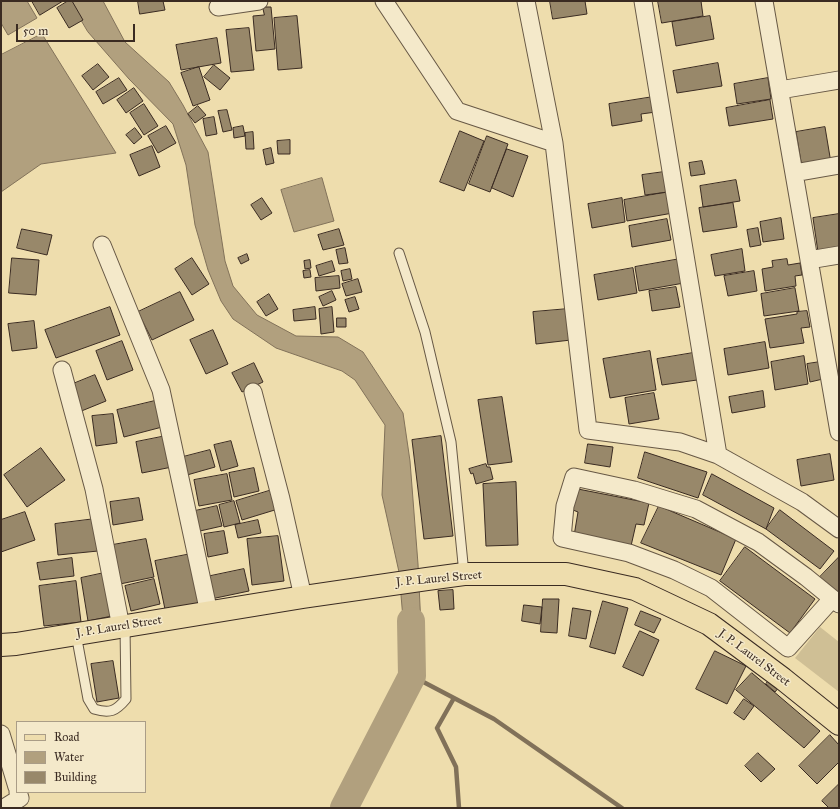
<!DOCTYPE html>
<html>
<head>
<meta charset="utf-8">
<style>
	body { margin:0 }
	#map { position:relative; width:840px; height:809px; overflow:hidden; background:#eeddad; font-family:"IM FELL Great Primer",serif }
	canvas { display:block }
	.frame { position:absolute; inset:0; border:2px solid #3a2b22; pointer-events:none }
	.legend { position:absolute; left:16px; top:721px; width:130px; height:72px; box-sizing:border-box; background:#f4e9ca; border:1px solid #aa9d87; margin:0; padding:5px 7px; list-style:none; font-size:12px; color:#3a2b22 }
	.legend li { display:flex; align-items:center; gap:8px; height:20px }
	.legend b { width:20px; border:1px solid #aa9d87 }
	.scale { position:absolute; left:16px; top:24px; width:119px; height:18px; box-sizing:border-box; border:2px solid #3a2b22; border-top:0; padding-left:5px; font-size:12px; line-height:14px; white-space:nowrap; color:#3a2b22; -webkit-text-stroke:3px #f4e9ca; paint-order:stroke }
</style>
</head>
<body>
<div id="map">
<canvas width="840" height="809"></canvas>
<div class="frame"></div>
<ul class="legend">
<li><b style="height:5px;background:#eeddad"></b>Road</li>
<li><b style="height:11px;background:#b1a07e"></b>Water</li>
<li><b style="height:11px;background:#98886a"></b>Building</li>
</ul>
<div class="scale">50 m</div>
</div>
<script>
const g = document.querySelector('canvas').getContext('2d');
g.lineJoin = 'round';
function fill(path, color) {
  g.fillStyle = color;
  g.fill(path, 'evenodd');
}
function strokePath(path, color, width, dash) {
  g.strokeStyle = color;
  g.lineWidth = width;
  g.lineCap = dash ? 'butt' : 'round';
  g.setLineDash(dash || []);
  g.stroke(path);
}
function write(font, color, halo, rows, align = 'center') {
  g.font = font + ' "IM FELL Great Primer",serif';
  g.lineWidth = 3;
  g.setLineDash([]);
  g.textBaseline = 'middle';
  g.strokeStyle = halo;
  g.fillStyle = color;
  for (const [text, x, y, turn = 0] of rows) {
    g.save();
    g.translate(x, y);
    g.rotate((+turn || 0) * Math.PI / 180);
    g.textAlign = isNaN(turn) ? turn : align;
    if (halo) g.strokeText(text, 0, 0);
    g.fillText(text, 0, 0);
    g.restore();
  }
}
const green = new Path2D(`
	M820,627L839,642V692L795,658Z`);
const water = new Path2D(`
	M1,1H27L37,18L8,35L1,23Z
	M70,1H103L125,42L169,82L183,105L208,152L225,261L233,286L257,315L296,336L338,337L363,352L403,413L410,461L418,564L422,647L407,665L399,572L382,495L385,425L355,380L342,371L276,348L233,319L221,301L208,270L195,225L186,165L173,124L129,79L88,32Z
	M42,34L116,153L41,164L1,192V55Z
	M322,178L334,221L294,232L281,190Z`);
const stream = new Path2D(`
	M412,676L494,719L622,808
	M454,698L437,728L456,767L459,808`);
const river = new Path2D(`
	M344,808L412,676L411,621`);
const building = new Path2D(`
	M32,1H63L40,15Z
	M68,1H72L83,20L69,28L57,8Z
	M138,1H163L165,10L140,14Z
	M550,1H585L587,14L553,19Z
	M658,1H701L703,16L662,23Z
	M263,7H271L275,49L256,51L253,16L264,15Z
	M297,16L302,68L278,70L274,18Z
	M710,16L714,39L676,46L672,22Z
	M249,28L254,70L231,72L226,30Z
	M217,38L221,63L181,70L176,45Z
	M718,63L722,86L677,93L673,71Z
	M98,64L109,77L93,90L82,76Z
	M214,65L230,78L220,90L204,77Z
	M199,67L210,100L193,106L181,73Z
	M119,78L127,90L103,104L96,92Z
	M768,78L771,99L737,104L734,84Z
	M134,88L143,101L126,113L117,100Z
	M653,97L656,112L641,114L642,121L612,126L609,104Z
	M770,100L773,119L729,126L726,108Z
	M144,104L158,126L144,135L130,113Z
	M198,106L206,115L195,123L188,114Z
	M227,110L232,130L223,132L218,111Z
	M214,117L217,134L206,136L203,119Z
	M166,126L176,143L158,153L148,136Z
	M243,126L245,136L234,138L233,128Z
	M825,127L831,163L802,168L796,132Z
	M135,128L142,137L134,144L126,135Z
	M460,131L484,141L464,191L440,182Z
	M253,132L254,149H246L245,133Z
	M487,136L508,144L490,192L469,184Z
	M290,140V154H278L277,141Z
	M152,146L160,167L139,176L130,155Z
	M271,148L274,163L266,165L263,150Z
	M507,149L528,156L513,197L492,188Z
	M702,161L705,174L691,176L689,163Z
	M664,172L668,192L645,195L642,175Z
	M736,180L740,201L703,207L700,186Z
	M669,192L673,213L627,221L624,200Z
	M262,198L272,213L261,220L251,205Z
	M622,198L625,222L592,228L588,204Z
	M733,203L737,227L703,232L699,208Z
	M839,214V248L818,252L813,218Z
	M781,218L784,239L763,242L760,222Z
	M667,219L671,240L632,247L629,226Z
	M758,228L761,245L750,247L747,230Z
	M22,229L52,235L47,255L17,248Z
	M339,229L344,245L323,250L318,235Z
	M345,248L348,263L339,264L336,250Z
	M742,249L745,271L715,276L711,255Z
	M247,254L249,260L241,264L238,258Z
	M12,258L39,260L36,295L9,293Z
	M192,258L209,284L192,295L175,269Z
	M680,259L684,283L639,291L635,267Z
	M787,259L788,265L800,263L802,275L795,276L796,286L765,291L762,269L773,267L772,261Z
	M310,260L311,268L305,269L304,261Z
	M332,261L335,271L319,276L316,266Z
	M633,268L637,293L598,300L594,275Z
	M350,269L352,279L343,281L341,271Z
	M310,270L311,277L304,278L303,271Z
	M754,271L757,291L728,296L724,276Z
	M339,276L340,288L316,291L315,278Z
	M358,279L362,292L346,296L342,284Z
	M676,287L680,307L652,311L649,291Z
	M795,288L799,311L764,316L761,294Z
	M332,291L336,300L323,306L319,297Z
	M180,292L194,320L152,340L138,312Z
	M269,294L278,309L266,316L257,302Z
	M355,297L359,309L349,312L345,300Z
	M110,307L120,335L56,358L45,330Z
	M315,307L316,319L294,321L293,310Z
	M332,307L334,332L321,334L319,309Z
	M568,309L571,340L536,344L533,312Z
	M807,311L810,327L801,328L804,343L770,348L765,319L797,314V312Z
	M337,318H346V327H337Z
	M34,321L37,348L12,351L8,324Z
	M213,330L228,364L206,374L190,340Z
	M122,341L133,370L107,380L96,351Z
	M765,342L769,368L728,375L724,349Z
	M650,351L656,390L610,398L603,359Z
	M699,352L704,379L662,385L657,359Z
	M804,356L808,384L775,390L771,362Z
	M820,362L823,379L810,382L807,364Z
	M254,363L263,382L242,392L232,373Z
	M95,375L106,401L79,412L68,386Z
	M763,391L765,407L732,413L729,397Z
	M654,393L659,419L629,424L625,398Z
	M502,397L512,462L488,465L478,400Z
	M159,400L166,426L124,437L117,410Z
	M113,414L117,443L96,446L92,416Z
	M166,436L172,467L142,473L136,442Z
	M441,436L453,536L424,539L412,440Z
	M231,441L238,466L221,471L214,445Z
	M588,444L613,447L610,467L585,463Z
	M41,448L65,480L27,507L4,475Z
	M210,450L215,467L187,475L183,457Z
	M645,452L707,472L698,498L638,478Z
	M830,454L834,480L801,486L797,460Z
	M486,464L487,467H490L493,479L476,484L473,473L471,474L469,469Z
	M254,468L259,491L234,497L229,473Z
	M227,474L232,500L199,506L194,480Z
	M712,474L774,508L766,529L703,495Z
	M516,482L518,545L486,546L483,484Z
	M578,489L649,503L644,525L636,524L631,546L574,536L578,512L573,510Z
	M272,490L278,509L242,520L236,501Z
	M139,498L143,520L113,525L110,502Z
	M234,501L240,523L224,527L219,505Z
	M217,506L222,526L200,531L195,511Z
	M659,506L736,539L721,575L641,543Z
	M780,510L834,551L820,569L766,529Z
	M25,512L35,540L1,552V520Z
	M95,519L98,551L58,555L55,524Z
	M258,520L261,533L238,538L235,525Z
	M224,531L228,553L208,557L204,534Z
	M278,536L284,581L252,585L247,539Z
	M146,539L154,577L115,585L107,546Z
	M745,547L815,599L790,633L720,581Z
	M191,554L202,607L166,614L155,561Z
	M839,557V594L819,578Z
	M72,558L74,576L40,580L37,563Z
	M244,569L249,591L211,599L206,577Z
	M104,573L112,616L88,621L81,578Z
	M154,579L160,604L131,611L125,586Z
	M76,581L81,622L44,626L39,586Z
	M453,590L454,609L440,610L438,591Z
	M543,599H559L557,633L541,632Z
	M603,601L628,608L615,654L590,647Z
	M524,605L542,607L540,624L522,621Z
	M573,608L591,611L586,639L569,636Z
	M641,611L661,619L654,633L635,625Z
	M640,631L659,640L643,676L623,667Z
	M715,651L746,666L727,704L696,689Z
	M113,661L119,698L97,702L91,664Z
	M752,673L820,731L804,748L736,690Z
	M770,679L780,686L775,692L766,684Z
	M744,699L754,706L744,720L734,713Z
	M830,735L839,745V762L817,784L799,766Z
	M758,753L775,769L761,782L745,766Z
	M839,784V808H829L822,801Z`);
const service = new Path2D(`
	M399,253L425,332L451,442L464,574
	M76,634L88,699L94,709C110,714 116,711 126,699L125,626`);
const minor = new Path2D(`
	M384,1L457,111L554,143
	M526,1L554,143L588,430L680,442L718,455L802,502L839,529
	M643,1L718,455
	M764,1L839,432
	M218,7L259,1
	M780,90L839,80
	M794,173L839,165
	M102,245L161,390L209,613
	M809,260L839,255
	M62,370L94,489L121,627
	M253,392L281,499L303,597
	M832,599L788,648L711,588L674,570L629,553L562,538L565,506L574,477L634,490L696,509L758,542L806,577L839,604
	M1,734L17,787
	M4,808L20,798L18,792`);
const primary = new Path2D(`
	M1,645L16,644L303,597L427,579L464,574H566L635,589L709,624L783,679L839,724`);
const streetNames = [
	["J. P. Laurel Street",439,579,-5],
	["J. P. Laurel Street",119,627,-9],
	["J. P. Laurel Street",754,658,37]
];
fill(green, '#cfbf95');
fill(water, '#b1a07e');
strokePath(water, '#817159', 1);
strokePath(stream, '#817159', 4.5);
strokePath(river, '#b1a07e', 28);
fill(building, '#98886a');
strokePath(building, '#3a2b22', 1);
strokePath(service, '#675845', 11);
strokePath(minor, '#675845', 19);
strokePath(primary, '#3a2b22', 24);
strokePath(service, '#f4e9ca', 9);
strokePath(minor, '#f4e9ca', 17);
strokePath(primary, '#eeddad', 22);
write('12px', '#3a2b22', '#f4e9ca', streetNames);
</script>
</body>
</html>
